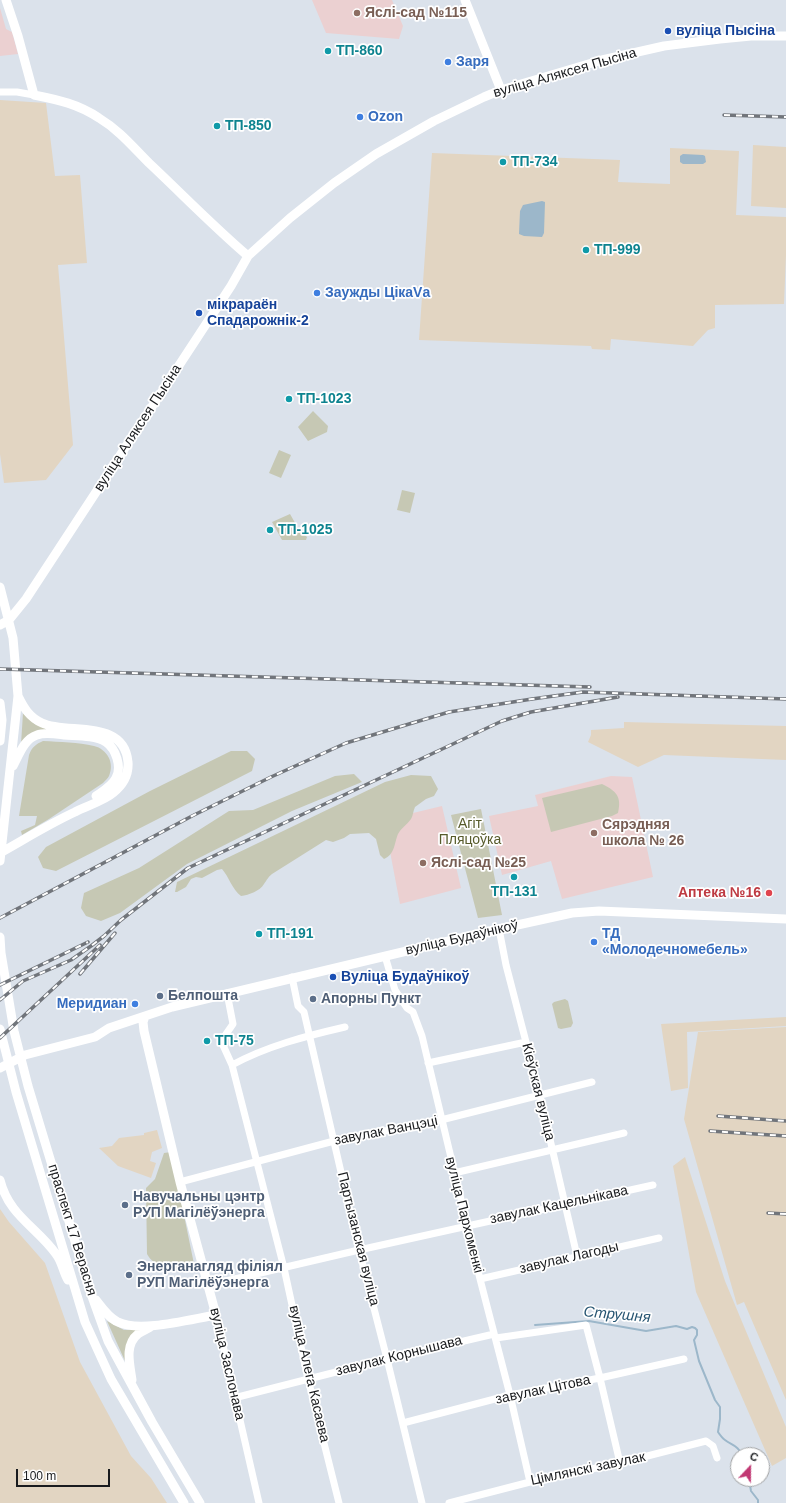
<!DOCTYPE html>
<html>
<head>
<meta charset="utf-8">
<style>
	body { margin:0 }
	#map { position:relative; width:786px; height:1503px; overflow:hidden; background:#dbe2eb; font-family:Arial,sans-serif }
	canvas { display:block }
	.north { position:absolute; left:730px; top:1447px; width:40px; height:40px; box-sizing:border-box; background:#fff; border:1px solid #a3a4a5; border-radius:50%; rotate:22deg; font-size:11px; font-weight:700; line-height:16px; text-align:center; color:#191b1e }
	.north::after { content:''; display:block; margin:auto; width:14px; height:18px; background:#c13873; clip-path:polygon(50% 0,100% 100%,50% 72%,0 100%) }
	.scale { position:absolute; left:16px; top:1469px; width:94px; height:18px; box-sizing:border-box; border:2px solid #191b1e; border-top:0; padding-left:5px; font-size:12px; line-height:14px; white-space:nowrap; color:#191b1e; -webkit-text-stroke:3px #fff; paint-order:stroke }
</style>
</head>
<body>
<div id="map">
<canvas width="786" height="1503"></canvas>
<div class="north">С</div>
<div class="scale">100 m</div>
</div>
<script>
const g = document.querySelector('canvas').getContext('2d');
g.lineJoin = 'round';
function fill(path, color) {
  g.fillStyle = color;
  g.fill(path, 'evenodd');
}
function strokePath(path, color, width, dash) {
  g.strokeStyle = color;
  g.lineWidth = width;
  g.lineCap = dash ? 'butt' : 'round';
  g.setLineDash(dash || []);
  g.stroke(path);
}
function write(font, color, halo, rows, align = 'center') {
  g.font = font + ' Arial,sans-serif';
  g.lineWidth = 3.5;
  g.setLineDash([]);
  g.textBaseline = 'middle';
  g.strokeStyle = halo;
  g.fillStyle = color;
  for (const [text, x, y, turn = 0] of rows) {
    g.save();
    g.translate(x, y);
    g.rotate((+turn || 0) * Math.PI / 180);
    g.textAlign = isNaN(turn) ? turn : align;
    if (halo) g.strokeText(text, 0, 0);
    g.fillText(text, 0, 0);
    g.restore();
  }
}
const industrial = new Path2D(`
	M0,100L46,103L55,176L80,175L87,263L58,265L73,445L46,480L4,483L0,454Z
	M753,145L786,147V208L751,206Z
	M670,148L739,151L736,215L786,217V255L784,304L715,305V328L708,330L693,346L611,339L610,350L592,349L591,346L419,340L432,153L620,160L618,182L670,184Z
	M624,722L786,726V760L664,755L638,767L588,742L591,735V730L624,728Z
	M786,1017V1026L687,1032L688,1088L671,1091L661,1024Z
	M786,1027V1400L744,1302L737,1305L684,1119L698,1032Z
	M157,1130L162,1148L152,1152L150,1161L156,1163L151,1178L118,1166L99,1148L112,1146L119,1138L144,1135V1133Z
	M685,1157L725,1281L786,1427V1458L772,1466L696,1292L673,1166Z
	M0,1209L9,1222L45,1263L80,1362L131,1456L151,1478L167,1503H0Z`);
const education = new Path2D(`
	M312,0H392L403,26L399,39L326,33Z
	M0,8L6,29L12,32L18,54L0,56Z
	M611,776L632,777L653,877L562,899L551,861L502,875L489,816L538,806L535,795Z
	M442,806L461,888L400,904L384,820Z`);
const green = new Path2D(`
	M313,411L328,426L327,432L308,441L298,427Z
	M279,450L291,455L281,478L269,473Z
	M402,490L415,493L410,513L397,510Z
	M290,514L298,528L307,537L306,540H282L272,522Z
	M23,713L35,724L47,729L21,744Z
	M43,741C60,742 78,742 94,746C107,749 115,763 109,776C108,778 105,781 103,783L49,819L22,835L21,831L35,825L37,816H19L29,755C32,747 36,744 43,741Z
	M231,751H247L255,759L252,771L56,871L43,868L38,857L46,847L150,791Z
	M354,774L362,782L292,811L187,864L120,913L101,921L86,916L81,908L84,893L139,868L229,811L253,810L335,776Z
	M411,775L431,776L438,789L434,796L426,799L415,807C413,811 413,816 411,819C407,825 401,828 398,834C394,844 395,854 384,859L380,855L376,839L369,833L350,834L344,838L333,842L326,840L272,874C268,877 267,880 264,884C260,891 249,895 241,896C232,889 229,877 222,869L217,870L202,878L196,877L191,879L186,887L177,892H175L177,882L385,782Z
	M602,784C616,791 622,796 618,813L612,816L551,832L542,798Z
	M481,809L502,915L478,918L451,815Z
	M565,999L568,1001L573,1023L571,1027L561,1029L558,1028L552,1004L554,1002Z
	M171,1152L194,1264L183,1271C170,1270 154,1267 147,1254L146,1188L155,1179L164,1153Z
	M107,1321L124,1330L141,1329L125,1361Z`);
const water = new Path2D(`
	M683,154L703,155L705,156L706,162L703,164H683L680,162V156Z
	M542,201L545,202L544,233L542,237L524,236L519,234L520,211L523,205Z`);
const stream = new Path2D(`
	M535,1325L589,1321L646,1331L676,1326L687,1329L692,1327L695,1328L697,1330V1335L694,1340L699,1361L715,1400L720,1407V1419L718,1432C720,1435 722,1438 725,1440C731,1445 739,1446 742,1455
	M749,1479L751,1491L758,1500V1503`);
const minor = new Path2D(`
	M0,92H17L34,95
	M499,929L506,965L540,1096L577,1256
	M385,956L395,990L407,1008L413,1012L422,1036L480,1279L510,1395L530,1482
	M292,977L298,1006L304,1012L359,1250L387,1359L422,1503
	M227,993L233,1024L224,1037L222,1043L232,1065L284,1268L308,1379L339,1503
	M428,1063L526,1042
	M232,1065C267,1046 306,1036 345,1027
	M454,1173L624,1133
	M180,1182L334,1141L441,1120L592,1082
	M480,1279L659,1238
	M209,1285L359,1250L653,1185
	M216,1315L259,1503
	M496,1338L586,1325L600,1378L620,1463
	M234,1398L387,1359L494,1334
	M403,1423L510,1395L600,1378L684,1359
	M449,1503L530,1482L620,1463L706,1441L713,1446L717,1458`);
const major = new Path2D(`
	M6,0L18,36L34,95C59,100 78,104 99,118C119,130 133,147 149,163C182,194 214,227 248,256
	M465,0L501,90
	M0,587L13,638L18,696L0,861
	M0,625L9,620L26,599L231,286L248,256L290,218L334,183L376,154L434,121L484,97L501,90L602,60L664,46L720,39L751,36H786
	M0,703L2,720L0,741
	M13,766C19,755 24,739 37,735C45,732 56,734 64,735C77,736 94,735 106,742C116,749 122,767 116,778C112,786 103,791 96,796
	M0,853C25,839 49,824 75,812C86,806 104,801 113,793C123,785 129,775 128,762C124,718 68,735 42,723C29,717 24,708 18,696
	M0,937L1,953L14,1031L28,1086L90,1291L108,1341L152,1422L200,1503
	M0,1029L16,1092L85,1322L111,1379L184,1503
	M0,1068L25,1055L95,1037L109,1028L172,1007L499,929L572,913L599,911L786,919
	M0,1180C9,1216 37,1227 56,1254C62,1261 63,1272 68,1280
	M96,1300C102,1308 109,1318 118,1322C140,1333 191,1319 216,1315L180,1182L144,1031L143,1022L145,1016
	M132,1380C130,1365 124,1345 138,1334C142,1331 148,1329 152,1326`);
const rail = new Path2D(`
	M724,115L786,117
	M0,669L590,687
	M0,918L192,816L271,777L346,743L449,712L532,699L583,692L786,699
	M80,974L115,933
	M0,985L88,942
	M0,1000L23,981L71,960L91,946L104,936L121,920L188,868L502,721L531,712L618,697
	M0,1038L100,945
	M718,1116L786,1121
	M710,1131L786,1136
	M768,1213L786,1214`);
const markers = [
	[357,13,4,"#8d6e63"],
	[668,31,4,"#1a4fb4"],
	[328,51,4,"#0f9aa8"],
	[448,62,4,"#3f7fe0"],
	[360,117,4,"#3f7fe0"],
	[217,126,4,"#0f9aa8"],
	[503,162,4,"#0f9aa8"],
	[586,250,4,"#0f9aa8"],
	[317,293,4,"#3f7fe0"],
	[199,313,4,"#1a4fb4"],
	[289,399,4,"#0f9aa8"],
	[270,530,4,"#0f9aa8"],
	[594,833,4,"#8d6e63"],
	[423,863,4,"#8d6e63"],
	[514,877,4,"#0f9aa8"],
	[769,893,4,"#e0444e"],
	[259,934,4,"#0f9aa8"],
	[594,942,4,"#3f7fe0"],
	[333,977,4,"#1a4fb4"],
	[160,996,4,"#5c6f8a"],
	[313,999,4,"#5c6f8a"],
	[135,1004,4,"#3f7fe0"],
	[207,1041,4,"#0f9aa8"],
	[125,1205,4,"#5c6f8a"],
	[129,1275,4,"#5c6f8a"]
];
const educationNames = [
	["Яслі-сад №115",365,13],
	["Сярэдняя",602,825],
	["школа № 26",602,841],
	["Яслі-сад №25",431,863]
];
const transitNames = [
	["вуліца Пысіна",676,31],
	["мікрараён",207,305],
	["Спадарожнік-2",207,321],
	["Вуліца Будаўнікоў",341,977]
];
const cultureNames = [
	["ТП-860",336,51],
	["ТП-850",225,126],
	["ТП-734",511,162],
	["ТП-999",594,250],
	["ТП-1023",297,399],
	["ТП-1025",278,530],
	["ТП-131",514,892,"center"],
	["ТП-191",267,934],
	["ТП-75",215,1041]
];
const shopNames = [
	["Заря",456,62],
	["Ozon",368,117],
	["Заужды ЦікаVа",325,293],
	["ТД",602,934],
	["«Молодечномебель»",602,950],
	["Меридиан",127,1004,"right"]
];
const streetNames = [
	["вуліца Аляксея Пысіна",565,73,-16],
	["вуліца Аляксея Пысіна",138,428,-57],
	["вуліца Будаўнікоў",462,938,-13],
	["Кіеўская вуліца",538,1092,76],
	["завулак Ванцэці",386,1131,-11],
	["завулак Кацельнікава",559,1205,-12],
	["вуліца Пархоменкі",464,1215,76],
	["праспект 17 Верасня",72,1230,73],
	["Партызанская вуліца",358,1239,76],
	["завулак Лагоды",569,1258,-13],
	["завулак Корнышава",399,1356,-14],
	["вуліца Заслонава",227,1364,77],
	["вуліца Алега Касаева",309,1374,77],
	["завулак Цітова",543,1390,-12],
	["Цімлянскі завулак",588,1469,-12]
];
const parkNames = [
	["Агіт",470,824],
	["Пляцоўка",470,840]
];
const healthNames = [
	["Аптека №16",761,893]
];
const serviceNames = [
	["Белпошта",168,996],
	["Апорны Пункт",321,999],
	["Навучальны цэнтр",133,1197],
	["РУП Магілёўэнерга",133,1213],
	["Энерганагляд філіял",137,1267],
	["РУП Магілёўэнерга",137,1283]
];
const waterNames = [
	["Струшня",617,1315,5]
];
fill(industrial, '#e2d5c2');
fill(education, '#ebd0d1');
fill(green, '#c6c8b4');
fill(water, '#9cb7ca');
strokePath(stream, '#9cb7ca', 2);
strokePath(minor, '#fff', 7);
strokePath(major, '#fff', 9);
strokePath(rail, '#71757b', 3.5);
strokePath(rail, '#fff', 2, [6]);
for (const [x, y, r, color] of markers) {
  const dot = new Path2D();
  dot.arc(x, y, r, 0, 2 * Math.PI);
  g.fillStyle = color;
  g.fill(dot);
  strokePath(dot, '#fff', 1.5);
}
write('bold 14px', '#785e54', '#fff', educationNames, 'left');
write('bold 14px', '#164399', '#fff', transitNames, 'left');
write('bold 14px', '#0d838f', '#fff', cultureNames, 'left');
write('bold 14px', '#366cbe', '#fff', shopNames, 'left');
write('14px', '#191b1e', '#fff', streetNames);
write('14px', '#575b2b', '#fff', parkNames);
write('bold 14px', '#be3a42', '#fff', healthNames, 'right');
write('bold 14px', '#4e5e75', '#fff', serviceNames, 'left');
write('italic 15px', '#275572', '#fff', waterNames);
</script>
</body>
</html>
